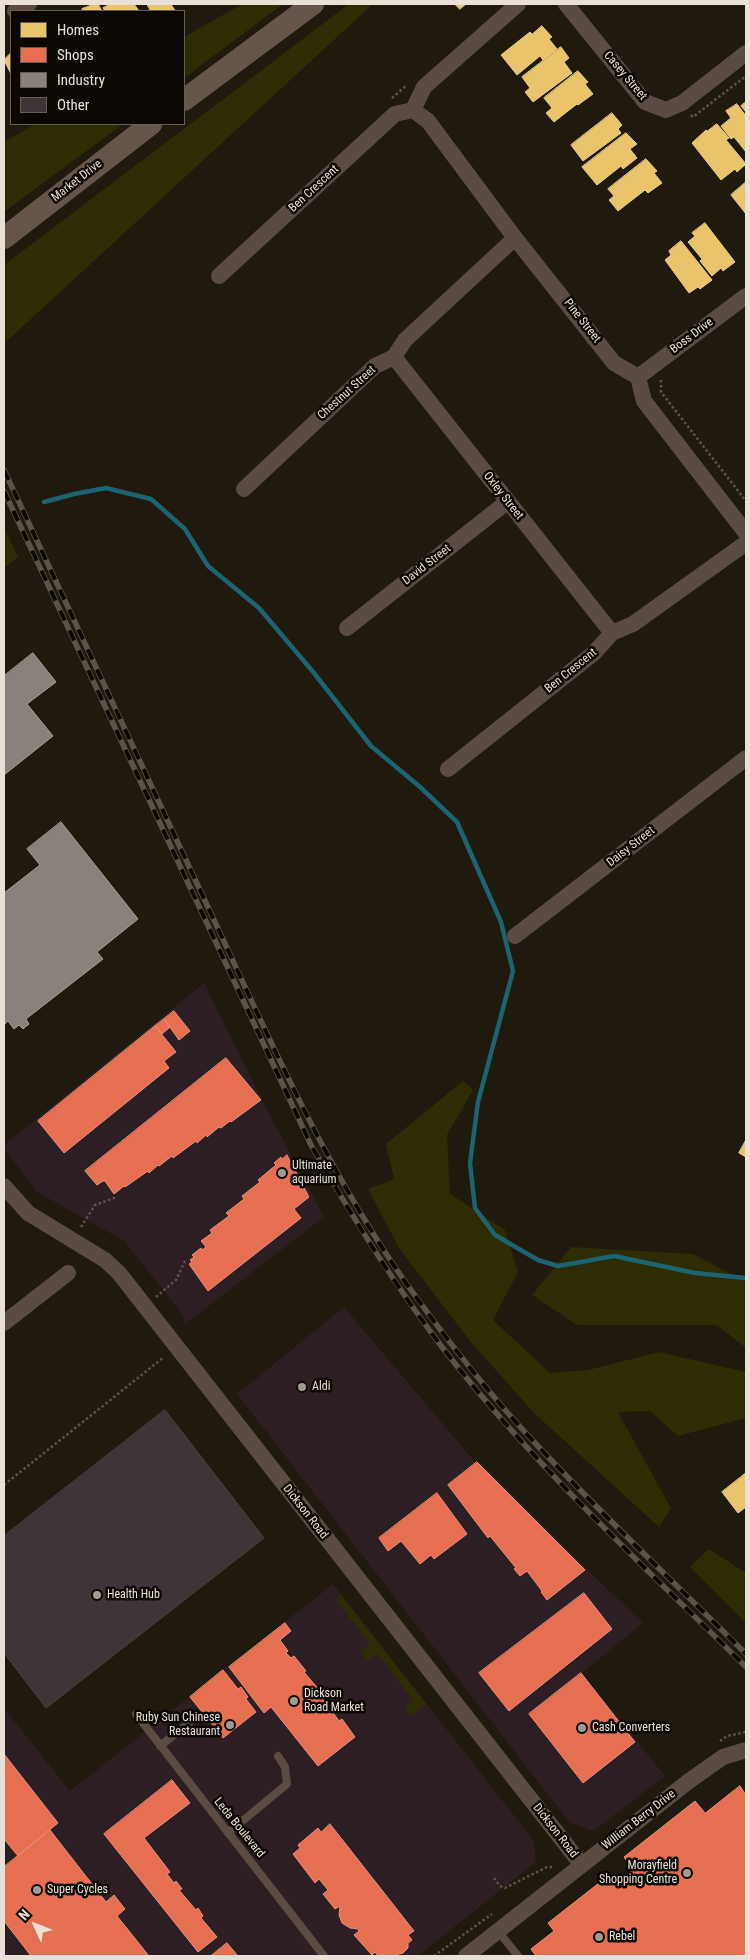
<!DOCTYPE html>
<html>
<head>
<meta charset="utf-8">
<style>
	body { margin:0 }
	#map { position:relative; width:750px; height:1960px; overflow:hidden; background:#1f190e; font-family:"Roboto Condensed",sans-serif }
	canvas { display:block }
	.frame { position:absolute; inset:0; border:5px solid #e9e1d5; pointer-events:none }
	.legend { position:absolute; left:10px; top:10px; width:175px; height:115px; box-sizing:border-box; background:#0b0702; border:1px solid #645e56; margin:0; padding:6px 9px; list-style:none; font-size:15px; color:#e9e1d5 }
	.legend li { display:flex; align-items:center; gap:10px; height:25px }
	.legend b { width:25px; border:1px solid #645e56 }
	.north { position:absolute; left:10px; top:1900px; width:50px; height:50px; -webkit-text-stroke:4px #0b0702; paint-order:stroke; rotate:313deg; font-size:14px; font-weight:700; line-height:20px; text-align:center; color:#e9e1d5 }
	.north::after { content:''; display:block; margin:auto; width:18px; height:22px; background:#e9e1d5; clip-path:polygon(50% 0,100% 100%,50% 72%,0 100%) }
</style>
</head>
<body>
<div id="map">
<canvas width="750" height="1960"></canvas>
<div class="frame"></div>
<ul class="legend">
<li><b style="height:14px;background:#e9c46a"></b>Homes</li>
<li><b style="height:14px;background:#e76f51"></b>Shops</li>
<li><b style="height:14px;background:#8a817c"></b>Industry</li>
<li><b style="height:14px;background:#3f3539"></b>Other</li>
</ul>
<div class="north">N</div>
</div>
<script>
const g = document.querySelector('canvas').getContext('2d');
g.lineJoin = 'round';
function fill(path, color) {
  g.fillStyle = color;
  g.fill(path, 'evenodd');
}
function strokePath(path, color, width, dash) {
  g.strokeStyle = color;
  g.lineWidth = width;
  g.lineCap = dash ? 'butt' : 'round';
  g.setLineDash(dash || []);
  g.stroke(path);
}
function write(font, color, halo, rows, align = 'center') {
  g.font = font + ' "Roboto Condensed",sans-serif';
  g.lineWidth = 5;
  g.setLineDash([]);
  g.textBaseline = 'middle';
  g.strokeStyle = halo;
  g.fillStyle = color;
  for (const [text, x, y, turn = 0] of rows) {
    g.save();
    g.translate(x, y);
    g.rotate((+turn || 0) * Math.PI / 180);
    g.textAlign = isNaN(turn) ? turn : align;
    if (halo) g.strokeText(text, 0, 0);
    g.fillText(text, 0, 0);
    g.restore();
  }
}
const commercial = new Path2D(`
	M204,983L270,1115L324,1217L184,1325L183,1315L124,1241L37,1192L4,1148V1145Z
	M344,1307L475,1462L643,1623L582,1673L665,1776L594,1831L570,1823L237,1394Z
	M333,1584L534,1841L536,1862L418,1956H4V1708L70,1791Z`);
const green = new Path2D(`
	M242,4H283L184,78V37Z
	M349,4H373L7,341L4,334V265Z
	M35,124H123L4,212V142Z
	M4,528L18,557L4,568Z
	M463,1081L473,1090L447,1135L450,1194L505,1230L518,1272L493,1320L550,1373L588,1370L659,1352L746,1372V1418L678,1436L650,1411L618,1412L671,1508L659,1527L534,1413L470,1341L399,1248L368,1189L394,1179L386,1144Z
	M571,1247L693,1254L746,1282V1348L717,1325H577L532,1295Z
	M709,1549L746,1573V1623L690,1567Z
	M341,1595L426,1704L411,1716L404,1707L413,1700L378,1654L368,1661L361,1651L370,1644L336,1600Z`);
const homes = new Path2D(`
	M95,4H98L102,11H83L82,9Z
	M111,4H134L139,11H105L103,8Z
	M147,4H171L175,11H151Z
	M455,4H466L460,9Z
	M542,26L552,37L549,39L557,49L543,60L540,56L517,75L501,55L530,32L532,34Z
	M561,47L569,58L564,62L572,73L533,102L525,92L530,88L522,77Z
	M11,53V74L4,60Z
	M578,71L588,82L585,84L593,94L578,105L577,104L554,122L546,113L552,108L544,98Z
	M746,102V112L741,106Z
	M737,104L746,116V152L734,137L731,139L721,126L731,118L726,111Z
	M612,113L622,125L618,129L621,133L583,161L571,145Z
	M717,124L729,138L726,140L746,164L737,172L735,169L721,180L692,143L706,130L707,131Z
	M626,133L637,144L630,149L637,158L623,169L621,166L597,185L582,167Z
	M646,159L657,171L654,173L662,183L648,193L645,190L618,211L609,200L614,196L608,189Z
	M746,182V214L731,195Z
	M705,223L735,262L723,271L721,268L712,276L700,261L702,259L688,242L695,236L692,233Z
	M681,241L712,280L700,289L698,287L689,293L665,260L671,255L669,251Z
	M746,1140V1157L739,1153Z
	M746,1473V1507L738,1513L722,1492Z`);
const shops = new Path2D(`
	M174,1011L190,1031L179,1040L164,1019Z
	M164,1019L170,1027L162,1034L155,1026Z
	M155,1026L176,1052L164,1061L169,1068L64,1153L38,1121Z
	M226,1058L261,1100L231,1122L230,1121L221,1128L219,1127L207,1137L206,1135L197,1143L196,1141L173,1158L172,1156L159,1166L158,1165L149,1173L148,1171L125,1187L124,1186L114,1194L105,1181H103L97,1185L85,1171Z
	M287,1155L309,1197L294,1209L301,1218L208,1291L189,1264L192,1262L190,1260L194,1257L192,1255L201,1248L202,1250L206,1247L201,1241L212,1233L210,1230L229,1216L226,1213L244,1199L242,1196L260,1182L258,1180L276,1165L274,1163L281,1157L282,1159Z
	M477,1462L585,1570L547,1600L541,1592L542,1591L527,1571L520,1576L514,1569L516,1568L490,1536L488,1538L448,1485Z
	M437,1493L467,1534L434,1559L431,1555L420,1564L401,1541L388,1551L379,1538Z
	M584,1593L612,1629L509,1711L479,1673Z
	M285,1623L291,1631L280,1640L288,1651L286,1653L291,1658L294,1656L306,1671L304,1672L335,1709L332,1711L339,1721L342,1719L355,1737L318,1766L271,1707L264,1713L229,1667Z
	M223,1670L238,1689L241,1687L248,1697L246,1699L256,1712L223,1738L190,1697Z
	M581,1673L635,1742L583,1783L529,1714Z
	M4,1754L58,1823L18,1856L4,1839Z
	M172,1780L190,1803L144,1838L170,1872L167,1874L174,1883L176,1881L182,1889L179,1890L196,1910L198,1908L203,1916L201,1918L217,1937L198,1952L104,1834Z
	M740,1786L746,1795V1956H536L531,1949L554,1931L548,1923L608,1876L614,1884L633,1870L624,1857L695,1801L705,1813Z
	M330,1824L414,1931L408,1935L412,1940L408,1943V1948L403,1953L391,1956H387L385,1954L378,1956L375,1952L372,1955L354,1935L359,1931L358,1929L350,1928L342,1923L339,1915L340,1906L335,1909L323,1894L328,1890L319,1879L315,1883L293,1854L300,1848L298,1845L318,1828L321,1832Z
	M50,1830L106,1902L114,1895L125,1909L117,1916L149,1956H31L28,1952L4,1921V1867Z
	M227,1943L238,1956H211Z`);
const industry = new Path2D(`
	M33,653L56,682L27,704L53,736L4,775V676Z
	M61,822L138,919L97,952L103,959L26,1019L29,1024L23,1029L19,1025L14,1029L8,1021L4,1025V893L40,865L27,849Z`);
const stream = new Path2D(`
	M44,502L74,494L106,488L151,499L185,529L208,566L259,608L314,673L371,746L419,786L457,822L501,922L513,971L478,1102L470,1163L475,1208L495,1235L538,1260L558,1266L614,1256L695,1273L746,1278`);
const building = new Path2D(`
	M165,1410L264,1538L46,1708L4,1653V1536Z`);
const path = new Path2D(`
	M392,98L407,85
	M691,115L693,117L746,76
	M661,380V392L746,501
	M81,1227L95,1205L117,1197
	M156,1297L176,1280L185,1261
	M4,1485L164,1357
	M720,1741L727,1736L746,1732
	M494,1878L500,1886L505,1888L547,1867H554
	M434,1956L492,1914`);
const lane = new Path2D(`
	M136,1714L324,1956
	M160,1746L189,1723
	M228,1833L287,1784L285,1767L278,1756
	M498,1931L518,1956`);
const street = new Path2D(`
	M566,4L645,102L666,110L682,103L746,53
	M15,11L29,4
	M413,110L428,121L515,238L614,363L638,377L644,401L746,533
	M413,110L424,87L518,4
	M219,276L395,114L413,110
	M394,357L612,633
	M638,377L746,296
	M244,489L375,366L394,357L405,340L515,238
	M347,628L507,502
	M448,769L594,653L612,633L633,624L746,543
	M515,936L746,758
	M4,1186L28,1213L105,1260L119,1273L582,1865
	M4,1323L68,1273
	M466,1956L689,1781L723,1757L746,1750`);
const secondary = new Path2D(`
	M184,100L313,4
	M4,238L151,124`);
const rail = new Path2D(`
	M4,470C74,620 144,770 214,920C272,1044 327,1171 406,1283C446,1339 489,1394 535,1443C603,1516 676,1584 746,1654
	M4,491L311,1145C351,1215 393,1283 442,1347C532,1464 642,1564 746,1667`);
const markers = [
	[282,1173,5,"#a29b8f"],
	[302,1387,5,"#a29b8f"],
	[97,1595,5,"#a29b8f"],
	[294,1701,5,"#a29b8f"],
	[230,1725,5,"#a29b8f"],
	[582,1728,5,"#a29b8f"],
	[687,1873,5,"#a29b8f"],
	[37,1890,5,"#a29b8f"],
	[599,1937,5,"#a29b8f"]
];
const streetNames = [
	["Casey Street",625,76,50],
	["Market Drive",77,181,-38],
	["Ben Crescent",314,189,-43],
	["Pine Street",582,321,52],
	["Boss Drive",692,336,-37],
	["Chestnut Street",347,393,-42],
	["Oxley Street",503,496,52],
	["David Street",427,565,-38],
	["Ben Crescent",571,671,-39],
	["Daisy Street",631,847,-38],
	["Dickson Road",305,1512,52],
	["William Berry Drive",639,1820,-38],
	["Leda Boulevard",239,1828,51],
	["Dickson Road",555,1831,52]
];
const poiNames = [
	["Ultimate",292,1166],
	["aquarium",292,1180],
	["Aldi",312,1387],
	["Health Hub",107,1595],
	["Dickson",304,1694],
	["Road Market",304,1708],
	["Ruby Sun Chinese",220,1718,"right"],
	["Restaurant",220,1732,"right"],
	["Cash Converters",592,1728],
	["Morayfield",677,1866,"right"],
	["Shopping Centre",677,1880,"right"],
	["Super Cycles",47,1890],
	["Rebel",609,1937]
];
fill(commercial, '#2d1e24');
fill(green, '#2d2c02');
fill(homes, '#e9c46a');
strokePath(homes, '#e9cd8a', 1);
fill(shops, '#e76f51');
strokePath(shops, '#e89179', 1);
fill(industry, '#8a817c');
strokePath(industry, '#a69e97', 1);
strokePath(stream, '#1c6472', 4.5);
fill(building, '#3f3539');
strokePath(building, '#484241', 1);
strokePath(path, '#5c534a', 2.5, [2.5, 2.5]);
strokePath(lane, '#5a4c42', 8);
strokePath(street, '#5a4c42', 16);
strokePath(secondary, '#66554a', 22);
strokePath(rail, '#5b534a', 5.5);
strokePath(rail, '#0b0702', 4, [11]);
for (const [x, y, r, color] of markers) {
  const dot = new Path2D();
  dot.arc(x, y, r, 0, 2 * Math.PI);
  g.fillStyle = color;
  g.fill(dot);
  strokePath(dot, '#0b0702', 2);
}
write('12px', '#e9e1d5', '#0b0702', streetNames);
write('12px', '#e9e1d5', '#0b0702', poiNames, 'left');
</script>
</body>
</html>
